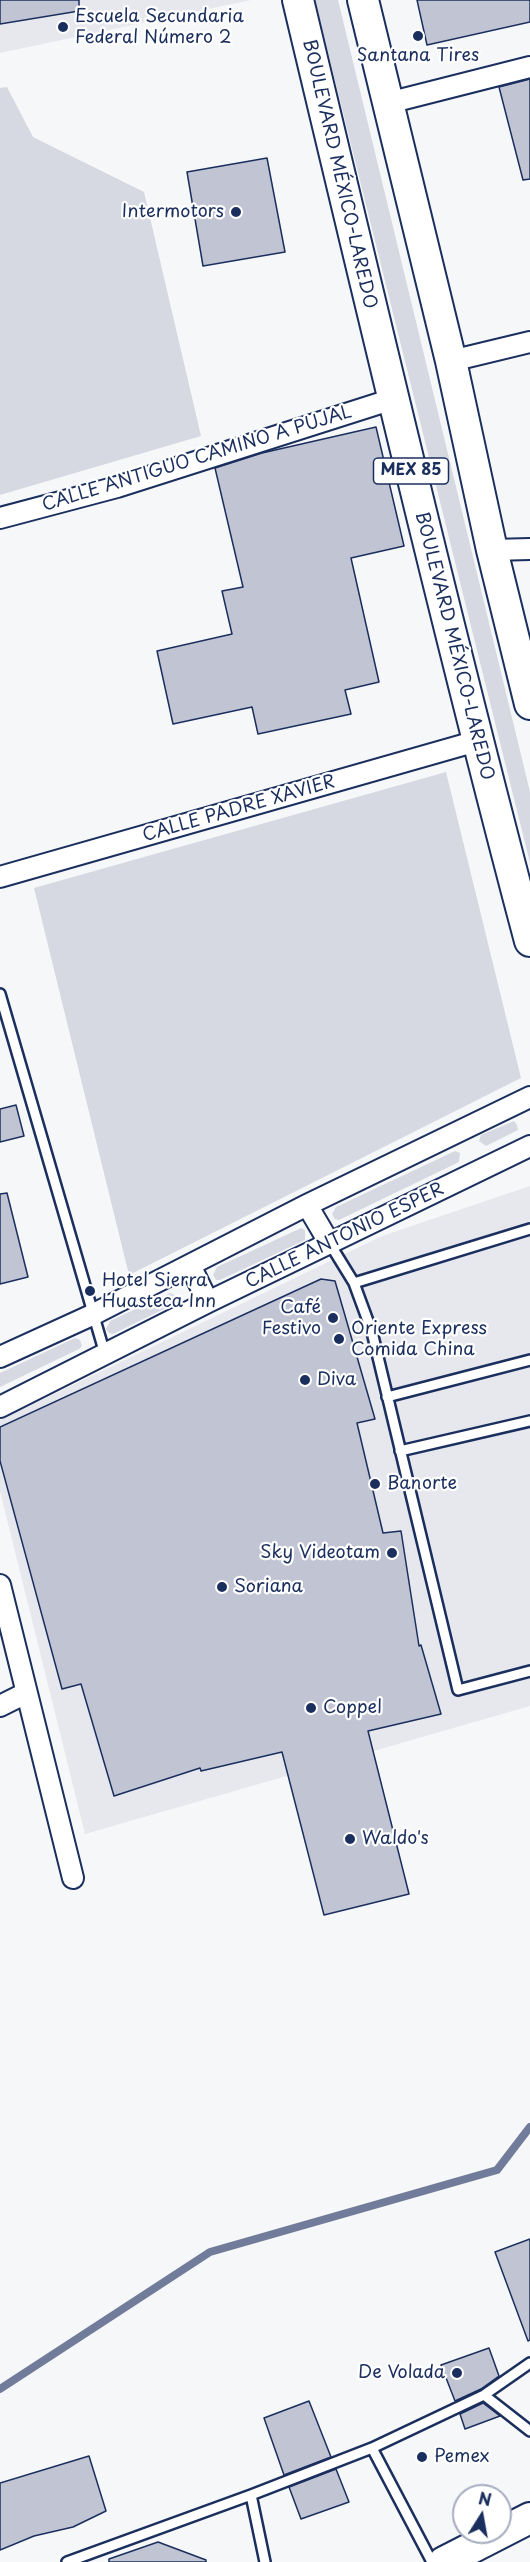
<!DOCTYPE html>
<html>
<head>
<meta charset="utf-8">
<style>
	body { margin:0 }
	#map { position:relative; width:530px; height:2562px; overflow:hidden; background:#f6f7f9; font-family:"Playpen Sans",sans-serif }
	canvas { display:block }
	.north { position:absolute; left:452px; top:2484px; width:60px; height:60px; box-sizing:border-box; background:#fff; border:2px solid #a4acbf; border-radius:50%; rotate:11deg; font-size:16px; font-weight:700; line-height:24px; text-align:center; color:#1b2f5e }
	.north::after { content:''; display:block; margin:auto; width:21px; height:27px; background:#1b2f5e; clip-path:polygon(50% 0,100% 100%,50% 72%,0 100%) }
</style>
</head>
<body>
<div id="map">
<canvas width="530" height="2562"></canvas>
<div class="north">N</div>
</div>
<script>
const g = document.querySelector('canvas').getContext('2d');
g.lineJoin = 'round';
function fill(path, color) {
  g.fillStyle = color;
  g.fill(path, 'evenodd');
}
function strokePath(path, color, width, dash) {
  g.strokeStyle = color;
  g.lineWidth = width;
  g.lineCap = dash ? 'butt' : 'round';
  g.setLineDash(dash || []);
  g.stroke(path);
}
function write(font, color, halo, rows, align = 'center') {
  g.font = font + ' "Playpen Sans",sans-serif';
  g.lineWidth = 4.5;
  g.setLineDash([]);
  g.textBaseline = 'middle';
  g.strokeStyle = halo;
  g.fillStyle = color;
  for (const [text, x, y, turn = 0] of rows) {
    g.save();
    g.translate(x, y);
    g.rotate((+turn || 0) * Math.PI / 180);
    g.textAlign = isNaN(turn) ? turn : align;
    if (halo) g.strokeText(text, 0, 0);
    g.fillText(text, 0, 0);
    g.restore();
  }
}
const built = new Path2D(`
	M0,0H251L0,53Z
	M530,1186V1706L85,1834L0,1491V1420L382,1236Z`);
const green = new Path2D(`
	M315,0H338L530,792V863Z
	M7,87L33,137L144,192L201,436L0,495V88Z
	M446,772L521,1078L129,1275L34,888Z
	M514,1121L517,1125L518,1130L486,1146L479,1141L481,1135Z
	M455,1151L460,1153L459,1162L339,1220L335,1219L332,1214L336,1207Z
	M301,1228L305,1230V1240L220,1280H216L213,1275L217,1267Z
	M170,1293L174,1295L176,1301L174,1304L113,1334L109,1333L106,1329L110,1321Z
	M75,1338L80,1340L82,1346L79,1349L0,1387V1373Z`);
const stream = new Path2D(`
	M0,2389L210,2252L497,2170L530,2127`);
const building = new Path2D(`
	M0,0H79V11L0,24Z
	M417,0H530V22L427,45Z
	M530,79V179L523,180L499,87Z
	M267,158L285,252L203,266L187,172Z
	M376,427L404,546L351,558L379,682L345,690L351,714L258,734L252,707L173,724L157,651L232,634L222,591L243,587L215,468L262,453Z
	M16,1105L24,1136L0,1142V1109Z
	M7,1193L28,1277L0,1284V1194Z
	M321,1279L335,1281L375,1419L357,1423L383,1533L401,1531L419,1646L421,1645L441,1714L368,1731L409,1894L324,1915L282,1752L201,1771L200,1768L114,1796L81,1684L62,1689L0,1461V1427Z
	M530,2239V2340L528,2341L495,2252Z
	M489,2348L499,2376L481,2389L455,2401L441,2365Z
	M309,2401L331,2457L284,2475L264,2418Z
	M483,2403L500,2416L465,2429L460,2414Z
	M89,2456L106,2511L73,2527L34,2536L0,2550V2483Z
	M336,2469L349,2502L301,2519L289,2487Z
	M158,2542L206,2560V2562H109V2559Z`);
const service = new Path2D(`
	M0,994L105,1354
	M330,1244L354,1283L372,1332L458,1690L530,1671
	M354,1283L530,1229
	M387,1397L530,1360
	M400,1451L530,1421
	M484,2395L530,2431
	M372,2448L432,2562
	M251,2495L265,2562
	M67,2562L251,2495L372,2448L484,2395L530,2363`);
const minor = new Path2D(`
	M388,103L530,67
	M451,361L530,342
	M0,518L117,487L393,399
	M492,550L530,549
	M0,877L477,741
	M307,1205L330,1244
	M190,1265L208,1302
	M0,1357L92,1315L307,1205L530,1097
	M0,1407L208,1302L530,1146
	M0,1585L73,1878
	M0,1706L26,1693`);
const primary = new Path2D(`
	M298,0C373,314 447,628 530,941
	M363,0L451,361L492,550L530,704
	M444,2562L530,2518`);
const markers = [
	[63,27,6,"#1b2f5e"],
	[418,36,6,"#1b2f5e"],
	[236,212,6,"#1b2f5e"],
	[90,1291,6,"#1b2f5e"],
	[333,1318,6,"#1b2f5e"],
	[339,1339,6,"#1b2f5e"],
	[305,1380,6,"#1b2f5e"],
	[375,1484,6,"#1b2f5e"],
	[392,1553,6,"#1b2f5e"],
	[222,1587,6,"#1b2f5e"],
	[311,1708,6,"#1b2f5e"],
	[350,1839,6,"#1b2f5e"],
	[457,2373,6,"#1b2f5e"],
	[422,2457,6,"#1b2f5e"]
];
const shields = [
	[411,471,75]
];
const shieldNames = [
	["MEX 85",411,471]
];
const poiNames = [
	["Escuela Secundaria",75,17],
	["Federal Número 2",75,38],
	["Santana Tires",418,56,"center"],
	["Intermotors",224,212,"right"],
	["Hotel Sierra",102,1281],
	["Huasteca Inn",102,1302],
	["Café",321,1308,"right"],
	["Festivo",321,1329,"right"],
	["Oriente Express",351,1329],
	["Comida China",351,1350],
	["Diva",317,1380],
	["Banorte",387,1484],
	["Sky Videotam",380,1553,"right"],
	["Soriana",234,1587],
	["Coppel",323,1708],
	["Waldo's",362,1839],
	["De Volada",445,2373,"right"],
	["Pemex",434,2457]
];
const streetNames = [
	["BOULEVARD MÉXICO-LAREDO",339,174,77],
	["CALLE ANTIGUO CAMINO A PUJAL",197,459,-17],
	["BOULEVARD MÉXICO-LAREDO",454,646,76],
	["CALLE PADRE XAVIER",239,809,-16],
	["CALLE ANTONIO ESPER",345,1236,-26]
];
fill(built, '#e6e8ee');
fill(green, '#d6d9e2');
strokePath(stream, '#707c99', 8);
fill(building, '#c0c4d3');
strokePath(building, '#1b2f5e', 1.5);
strokePath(service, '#1b2f5e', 14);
strokePath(minor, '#1b2f5e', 24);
strokePath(primary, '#1b2f5e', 34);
strokePath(service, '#fff', 9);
strokePath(minor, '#fff', 20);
strokePath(primary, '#fff', 30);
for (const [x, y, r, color] of markers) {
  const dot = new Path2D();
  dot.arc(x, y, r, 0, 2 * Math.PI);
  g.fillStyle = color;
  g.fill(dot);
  strokePath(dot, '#fff', 2);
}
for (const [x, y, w] of shields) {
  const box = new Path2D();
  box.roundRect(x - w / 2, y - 13, w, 26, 4.5);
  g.fillStyle = '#fff';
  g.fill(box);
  strokePath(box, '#1b2f5e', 1.5);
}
write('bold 16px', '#1b2f5e', null, shieldNames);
write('18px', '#1b2f5e', '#fff', poiNames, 'left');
write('18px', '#1b2f5e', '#fff', streetNames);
</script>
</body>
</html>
